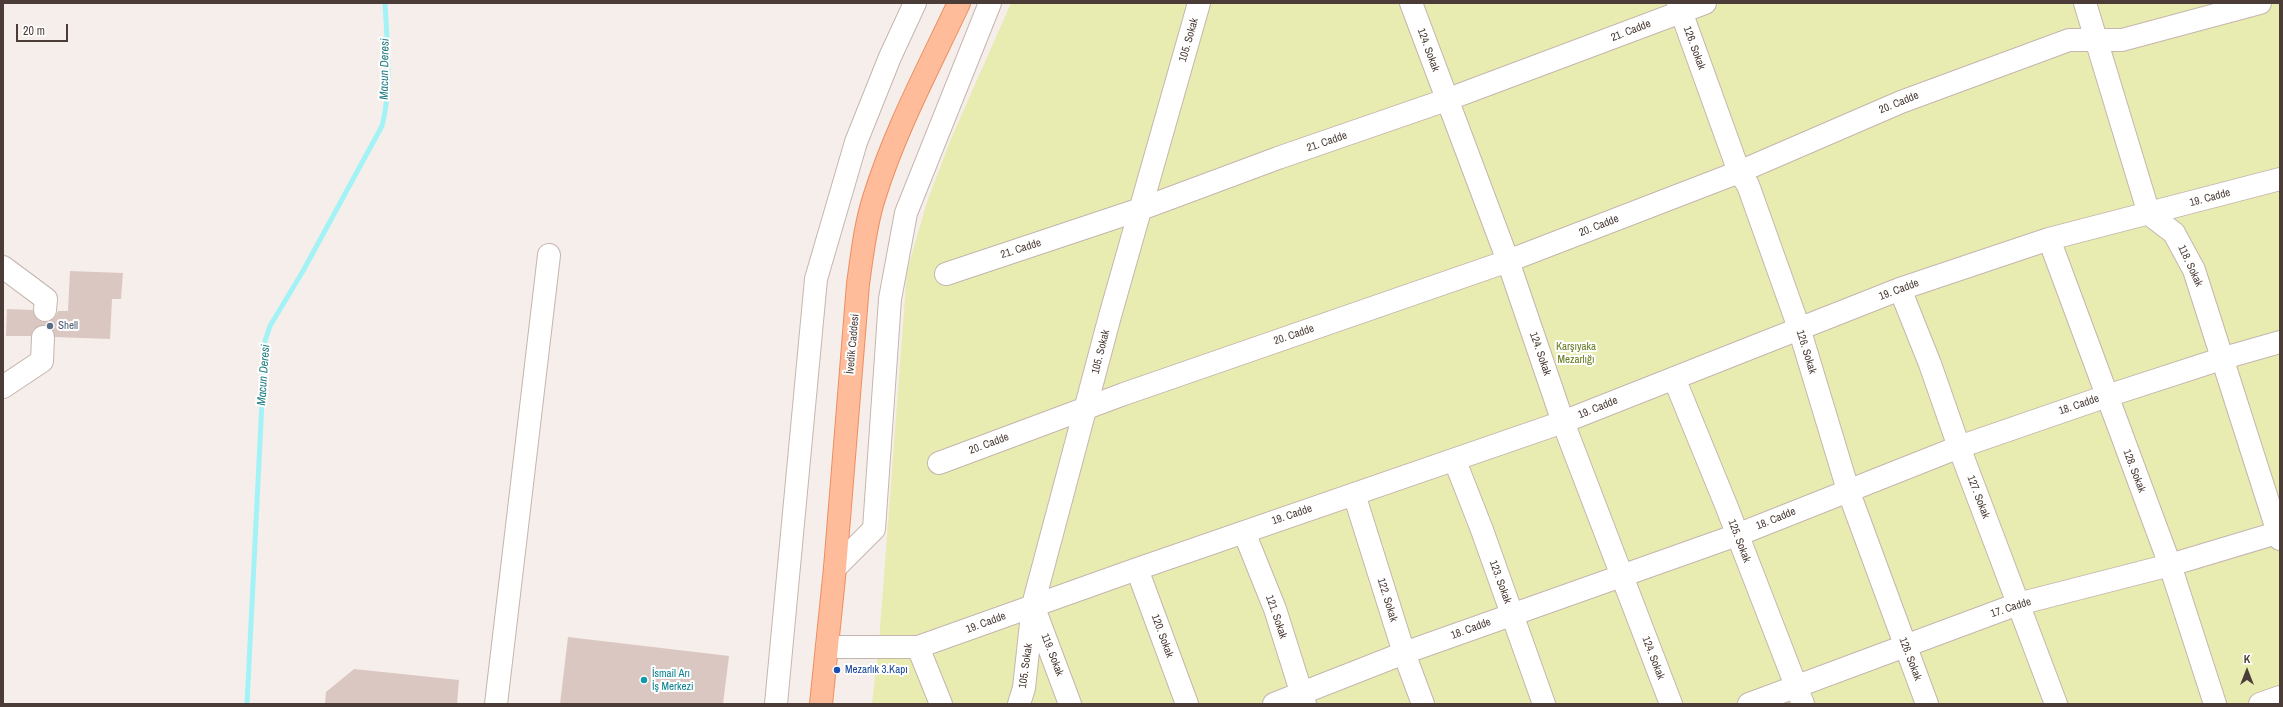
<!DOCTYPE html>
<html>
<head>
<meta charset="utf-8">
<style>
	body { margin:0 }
	#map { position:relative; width:2283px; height:707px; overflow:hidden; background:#f6eeea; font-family:"Archivo Narrow",sans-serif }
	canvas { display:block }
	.frame { position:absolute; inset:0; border:4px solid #4b3c37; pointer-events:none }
	.north { position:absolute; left:2227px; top:651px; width:40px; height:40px; -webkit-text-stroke:3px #fff; paint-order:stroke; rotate:0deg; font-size:11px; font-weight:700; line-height:16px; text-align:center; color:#4b3c37 }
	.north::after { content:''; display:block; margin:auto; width:14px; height:18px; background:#4b3c37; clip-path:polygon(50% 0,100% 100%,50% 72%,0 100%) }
	.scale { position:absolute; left:16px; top:24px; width:52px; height:18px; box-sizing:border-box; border:2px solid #4b3c37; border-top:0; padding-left:5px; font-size:12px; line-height:14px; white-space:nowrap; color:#4b3c37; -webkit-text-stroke:3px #fff; paint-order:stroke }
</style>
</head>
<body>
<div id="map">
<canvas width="2283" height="707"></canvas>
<div class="frame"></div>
<div class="north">K</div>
<div class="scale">20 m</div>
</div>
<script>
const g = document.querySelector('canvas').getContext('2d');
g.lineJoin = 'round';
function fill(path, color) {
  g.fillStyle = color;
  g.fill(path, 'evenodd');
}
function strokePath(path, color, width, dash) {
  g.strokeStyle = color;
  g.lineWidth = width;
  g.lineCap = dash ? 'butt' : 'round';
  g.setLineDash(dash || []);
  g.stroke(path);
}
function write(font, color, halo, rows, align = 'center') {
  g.font = font + ' "Archivo Narrow",sans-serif';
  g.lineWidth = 4;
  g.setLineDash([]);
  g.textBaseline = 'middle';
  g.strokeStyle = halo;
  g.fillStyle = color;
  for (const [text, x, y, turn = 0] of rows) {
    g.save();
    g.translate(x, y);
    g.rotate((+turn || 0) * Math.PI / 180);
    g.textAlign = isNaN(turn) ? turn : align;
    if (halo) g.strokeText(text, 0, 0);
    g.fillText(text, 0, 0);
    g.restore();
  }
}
const green = new Path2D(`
	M1011,3H2280V704H872L879,642L907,271L927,202L950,141Z`);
const stream = new Path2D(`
	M247,704L265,341L270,326L303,271L382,126C392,87 387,43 385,3`);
const building = new Path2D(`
	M70,271L123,273L121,299H112L110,339L55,337L50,327L43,325L33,330L31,336H6L7,309L33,310L38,320L44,322L55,317L58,311H68Z
	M568,637L729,656L723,704H560Z
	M354,669L459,680L457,704H325L326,692Z`);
const minor = new Path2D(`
	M1411,3L1508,261L1563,422L1671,704
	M1678,3L1739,172L1748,185L1799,328L1848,490L1927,704
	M2085,3L2149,214L2174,233L2194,270L2280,539
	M2049,239L2170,565L2215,704
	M3,267L46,299L45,310
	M946,274L1141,209L1278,158L1446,100L1705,3
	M1900,289L1930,364L1959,447L2056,704
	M1674,378L1726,505L1803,704
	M3,387L42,361L43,337
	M1455,461L1482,530L1544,704
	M939,463L1124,394L1508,261L1739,172L1901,102L2069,40H2122L2260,3
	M1354,494L1404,653L1423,704
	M1244,532L1275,609L1305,704
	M835,568L874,529L890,299L906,213L990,3
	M1137,569L1187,704
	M1034,608L1070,704
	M827,647H918L1137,569L1563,422L1900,289L2049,239L2280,179
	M918,647L941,704
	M496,704L549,255
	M776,704L816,279L856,142L890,57L915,3
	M1019,704L1024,688L1033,605L1110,316L1199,3
	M1274,704L1404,653L1737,535L1959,447L2107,396L2224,358L2280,342
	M1749,704L2018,604L2170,565L2280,532
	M2260,704L2280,697`);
const major = new Path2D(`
	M821,704L835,568L858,284C862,256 865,226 874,198C895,130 929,67 959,3`);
const markers = [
	[50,326,4,"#5c6f8a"],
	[837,670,4,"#1a4fb4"],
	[644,680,4,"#0f9aa8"]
];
const streetNames = [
	["21. Cadde",1631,31,-21],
	["105. Sokak",1189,40,-74],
	["126. Sokak",1694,48,70],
	["124. Sokak",1428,50,70],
	["20. Cadde",1899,103,-22],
	["21. Cadde",1327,142,-19],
	["19. Cadde",2210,198,-15],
	["20. Cadde",1599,226,-21],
	["21. Cadde",1021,249,-18],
	["118. Sokak",2190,266,65],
	["19. Cadde",1899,290,-20],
	["20. Cadde",1294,335,-19],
	["İvedik Caddesi",853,344,-85],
	["105. Sokak",1101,352,-76],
	["126. Sokak",1806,352,73],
	["124. Sokak",1540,354,71],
	["18. Cadde",2079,405,-19],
	["19. Cadde",1598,408,-22],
	["20. Cadde",989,444,-20],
	["128. Sokak",2134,471,69],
	["127. Sokak",1978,497,69],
	["19. Cadde",1292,515,-19],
	["18. Cadde",1776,519,-22],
	["125. Sokak",1739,541,69],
	["123. Sokak",1500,582,70],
	["122. Sokak",1387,600,73],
	["17. Cadde",2011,608,-18],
	["121. Sokak",1276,617,71],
	["19. Cadde",986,623,-20],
	["18. Cadde",1471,629,-20],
	["120. Sokak",1162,636,70],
	["119. Sokak",1052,655,69],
	["124. Sokak",1653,658,69],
	["126. Sokak",1910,659,69],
	["105. Sokak",1026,666,-82]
];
const serviceNames = [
	["Shell",58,326]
];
const parkNames = [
	["Karşıyaka",1576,347],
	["Mezarlığı",1576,360]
];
const transitNames = [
	["Mezarlık 3.Kapı",845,670]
];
const cultureNames = [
	["İsmail Arı",652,674],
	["İş Merkezi",652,687]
];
const waterNames = [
	["Macun Deresi",385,69,-89],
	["Macun Deresi",264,375,-86]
];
fill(green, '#e8ecb0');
strokePath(stream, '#a3f3f6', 5);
fill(building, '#dbc7c1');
strokePath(minor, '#c5b5ae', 24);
strokePath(major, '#ec8e61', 24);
strokePath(minor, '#fff', 22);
strokePath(major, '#ffbc9a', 22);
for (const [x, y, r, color] of markers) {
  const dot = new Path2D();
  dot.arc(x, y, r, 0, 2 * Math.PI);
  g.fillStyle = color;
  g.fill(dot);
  strokePath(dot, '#fff', 1.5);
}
write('11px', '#4b3c37', '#fff', streetNames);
write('11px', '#4e5e75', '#fff', serviceNames, 'left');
write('11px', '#667c24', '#fff', parkNames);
write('11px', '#164399', '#fff', transitNames, 'left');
write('11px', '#0d838f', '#fff', cultureNames, 'left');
write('italic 12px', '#1f7e82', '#fff', waterNames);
</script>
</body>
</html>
